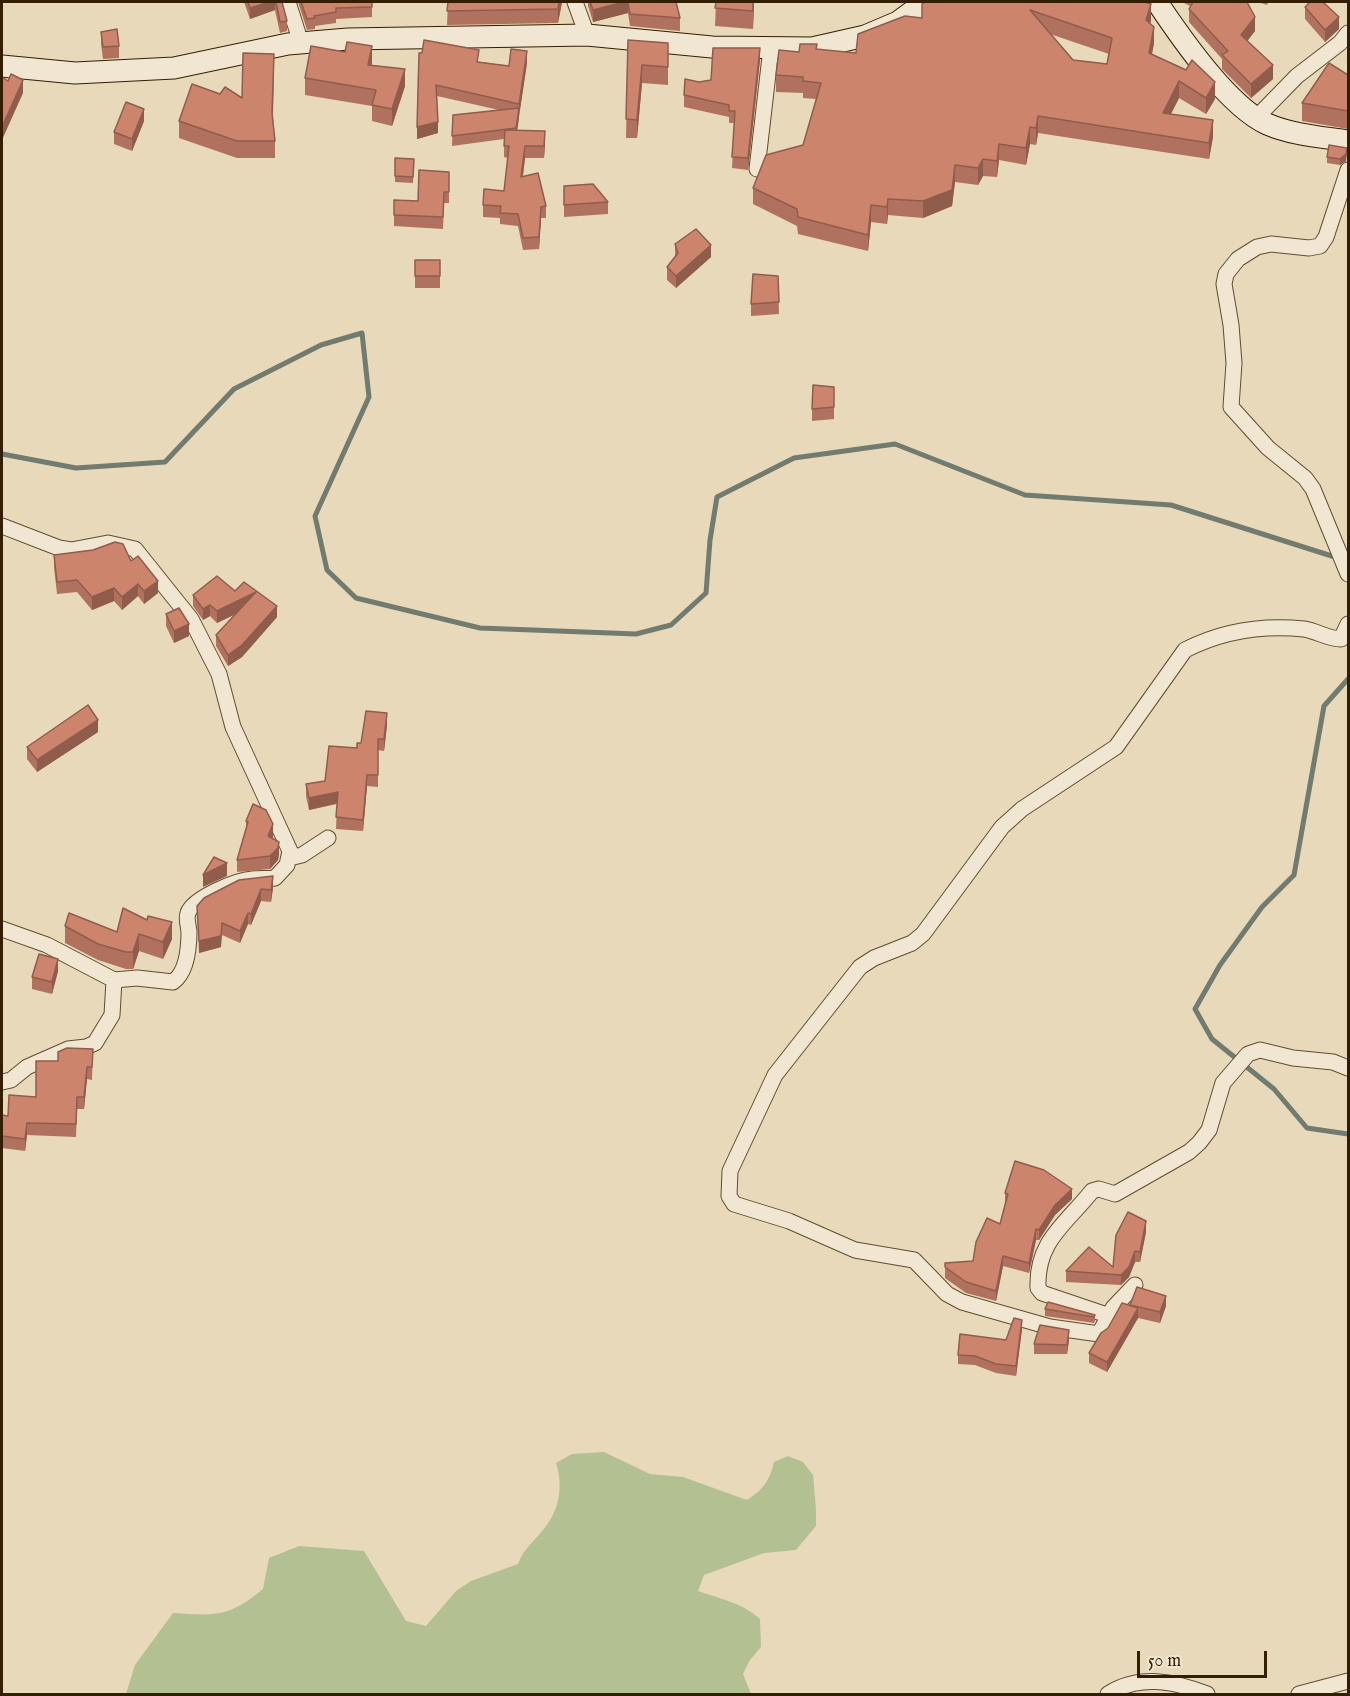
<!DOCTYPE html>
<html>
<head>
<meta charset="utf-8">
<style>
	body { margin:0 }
	#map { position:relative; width:1350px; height:1696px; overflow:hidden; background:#e8d9ba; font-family:"IM FELL English",serif }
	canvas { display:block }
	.frame { position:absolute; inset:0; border:3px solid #341e01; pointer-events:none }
	.scale { position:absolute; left:1137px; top:1651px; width:130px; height:27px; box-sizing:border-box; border:3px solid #341e01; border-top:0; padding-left:8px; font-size:18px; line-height:21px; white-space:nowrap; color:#341e01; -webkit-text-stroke:4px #f0e6d2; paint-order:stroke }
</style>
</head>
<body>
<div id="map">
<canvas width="1350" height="1696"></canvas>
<div class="frame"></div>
<div class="scale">50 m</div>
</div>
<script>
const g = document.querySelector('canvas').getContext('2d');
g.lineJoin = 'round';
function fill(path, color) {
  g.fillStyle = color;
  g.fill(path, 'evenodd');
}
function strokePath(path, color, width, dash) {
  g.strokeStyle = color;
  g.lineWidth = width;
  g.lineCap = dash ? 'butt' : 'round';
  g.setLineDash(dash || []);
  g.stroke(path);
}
const green = new Path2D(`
	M604,1452L650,1474L683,1477L747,1500C763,1490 770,1480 774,1462L788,1456L803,1462L813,1475L816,1509V1526L796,1550L764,1553L704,1575L698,1591C720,1599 741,1602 760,1619L761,1647L750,1660L743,1674L751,1694H126L135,1665L173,1613C217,1616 229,1617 263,1589L269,1558L299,1546L364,1551L406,1621L426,1626L456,1591L471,1581L518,1564C524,1547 536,1540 546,1526C560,1508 563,1484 556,1463L572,1454Z`);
const stream = new Path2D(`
	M2,454L76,468L165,462L234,389L321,345L362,333L369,397L315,516L327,570L356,598L480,628L636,634L671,625L706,593L710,540L717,497L794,458L895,444L1025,495L1171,505L1338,558
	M1348,679L1324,706L1294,875L1262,907L1220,965L1195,1009L1212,1039L1274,1089L1307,1128L1348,1134`);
const street = new Path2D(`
	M288,2L301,43
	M575,2L587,35
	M1256,118L1297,76L1340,43L1348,33
	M757,169L771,48
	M1348,170L1326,237L1320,246L1309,248L1271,244L1257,247L1238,259L1226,274L1224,284L1231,325L1234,363L1231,407L1268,448L1305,478L1313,489L1348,574
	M2,526L59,548L71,550L108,543L135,549L191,619L219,674L233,727L290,851L287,865L275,878C267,879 259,878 252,879C237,880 193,898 188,913C186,918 188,925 189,931C189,947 187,972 173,982L137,978L114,980L47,945L2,929
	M289,858L302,855L328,838
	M2,1082L11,1080L27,1067L68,1049L86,1047L95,1043L112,1015L114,980
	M1135,1285L1113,1308L1099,1334L1050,1327L962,1302L947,1294L914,1260L855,1250L789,1221L734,1204L729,1196L730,1171L775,1075L860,967L874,958L912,943L923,934L1002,827L1022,809L1116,747L1185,650C1222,631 1264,625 1304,629C1317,631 1328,639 1341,639L1348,624
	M1110,1316L1042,1293L1038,1288C1036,1241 1066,1224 1092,1191L1099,1189L1115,1194L1189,1152L1199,1143L1209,1130L1223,1083L1248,1054L1260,1050L1293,1058L1333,1062L1348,1068
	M1108,1694C1139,1674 1174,1681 1207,1694
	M1299,1694L1348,1681`);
const secondary = new Path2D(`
	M1157,2C1181,38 1228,106 1267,124C1292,135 1322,137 1348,141
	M2,66L75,73L174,68L288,44L348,39L587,35L712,47L812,48L865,36L898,22L925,2`);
const wall = new Path2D(`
	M244,2H282L287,21V31L280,33L275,10L250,19Z
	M298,2H372V17L336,19V23L315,26V29L307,30Z
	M448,2H562L558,23L447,25Z
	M588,2H676L680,18V31L630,26L628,13L593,22L588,6Z
	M716,2H754L753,29L715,26Z
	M925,2L1151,21L1150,24L1154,43L1152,54L1215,99L1206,114L1179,98L1171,114L1213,137L1209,159L1038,133L1036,145L1030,144L1026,165L999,160L997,177L983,176L978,185L955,182L952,206L923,218L888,215L887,224L871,222L868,251L798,234L797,226L753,204V188L803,145L816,99L803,98V93L776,92V75L799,52L817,50L856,53L922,18ZM1050,34L1109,54L1107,64L1073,60Z
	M1182,2H1247L1255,31L1247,41L1273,79L1251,98L1222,69V59L1189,22V9L1190,6Z
	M1258,2H1268L1267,5Z
	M1305,7L1339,29L1325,42L1305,19Z
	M101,32L119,46V58L103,59L101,44Z
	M628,40L668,43V85L642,83L637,138H626Z
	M419,53L509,66L527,63L517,131L545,143L544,158H525L523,177L546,206V218H541L539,249L523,250L518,226L500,224V218L483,217V205L504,191L508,158L504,157V139L452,146L453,115L499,110L437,96L438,133L417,139Z
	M760,60L748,170L732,168L734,123H729V117L684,107V95L699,82L711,80Z
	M372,63L371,65L405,86L392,126L372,121V106L305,95V78Z
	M274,71L273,117L275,141V158H237L179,138V121L242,98Z
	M1348,75V129L1302,121V103Z
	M144,121L132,151L114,144V132Z
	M1347,154L1346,161L1340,165L1327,163V157Z
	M395,158L414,159L413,183L395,182Z
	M449,172V203H444L443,229L394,226V200L418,201Z
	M564,186L608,202V214L564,217Z
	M675,244L711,257L676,288L667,280V267L675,257Z
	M415,260H440V288H415Z
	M778,276L779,314L751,316V304Z
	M834,387V419L812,421V409Z
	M54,555L131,561L158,593L144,604L138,596L122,610L114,601L92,610L77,592L57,594L54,567Z
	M235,591L277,617L242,657L228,666L216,646V635L236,614L217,623L210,616L203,620L193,606V595Z
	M166,614L189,636L174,643L166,626Z
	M387,725L384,751L378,750V787L367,786L363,831L336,829L337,804L309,810L306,796V784L325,781L361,743Z
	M98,732L37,772L27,759V747Z
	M246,821L273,837L272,838L279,854L278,860L270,869L237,872V860L246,830Z
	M273,888L271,902L261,901L251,925L248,924L240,943L222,935L221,947L199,953L197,906L204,898Z
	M123,908L172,939L163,959L139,951L133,969H126L98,960L65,943V926L117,932Z
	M58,971L52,994L32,989V977Z
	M93,1049L92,1080L87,1079L84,1109H77L76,1137L27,1135L25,1151L2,1148V1115L8,1116L36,1097Z
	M1005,1193L1072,1199L1055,1215L1039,1240H1036L1029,1273L1003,1266L996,1301L966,1293L945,1278V1263L973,1261L1000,1224L1005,1204Z
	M1146,1232L1140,1262H1135L1129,1277L1121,1285L1066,1282V1271L1113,1267Z
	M1130,1305L1166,1306L1160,1323L1138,1318L1107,1372L1089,1363V1353L1108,1328Z
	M1045,1309L1095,1315V1321L1094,1323L1045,1316Z
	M1022,1329L1016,1376L996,1373L975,1365L958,1364V1355L1006,1340Z
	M1069,1340L1067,1354H1034V1344Z`);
const shadedWall = new Path2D(`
	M270,2H275V10L250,19V8Z
	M559,2H562L558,23V9Z
	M624,2H628V13L593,22V10Z
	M753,2H754L753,29Z
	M1151,4V21L1146,37V20Z
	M1255,17V31L1241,49V35Z
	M1339,17V29L1325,42V30Z
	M1154,27V43L1149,69V53Z
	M372,46V63L368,81V65Z
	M760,48V60L748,170V158Z
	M527,51V63L519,115V104Z
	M642,65V83L637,138V120Z
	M1273,65V79L1251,98V84Z
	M405,69V86L392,126V109Z
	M23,80V93L2,140V127Z
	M1179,81V98L1163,129V113Z
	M1215,82V99L1206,114V98Z
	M519,108V118L516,138V128Z
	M144,109V121L132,151V139Z
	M1038,116V133L1036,145V128Z
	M1213,120V137L1209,159V143Z
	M438,122V133L417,139V127Z
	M1030,127V144L1026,165V148Z
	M545,131V143L544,158V146Z
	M999,144V160L997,177V161Z
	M525,146V158L521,189V177Z
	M1347,148L1346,161L1340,165V159Z
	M983,159V176L978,185V168Z
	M955,165V182L952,206L923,218V201Z
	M888,199V215L887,224V207Z
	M871,205V222L868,251V235Z
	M541,207V218L539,249V237Z
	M711,245V257L676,288V276Z
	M158,581V593L144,604V591Z
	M138,584V596L122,610V597Z
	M114,588V601L92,610V597Z
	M256,592V604L217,623V611Z
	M210,605V616L203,620V609Z
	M277,606V617L242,657L228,666V655Z
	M189,624V636L174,643V631Z
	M387,713V725L384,751V739Z
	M98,720V732L37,772V760Z
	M367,775V786L363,831V820Z
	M338,792V803L309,810V798Z
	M273,824V837L268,848V836Z
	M279,842V854L278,860L270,869V856Z
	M227,863V876L203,887V875Z
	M273,876V888L271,902V890Z
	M261,889V901L251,925V914Z
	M248,913V924L240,943V931Z
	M172,922V939L163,959V942Z
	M222,923L221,947L199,953V941Z
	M139,934V951L133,969V952Z
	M58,959V971L52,994V982Z
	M87,1067V1079L84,1109V1097Z
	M27,1123V1135L25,1151V1139Z
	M1072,1189V1199L1055,1215L1039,1240V1230L1055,1205Z
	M1146,1221V1232L1140,1262V1252Z
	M1036,1229V1240L1029,1273V1263Z
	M1135,1251V1262L1129,1277L1121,1285V1275Z
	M1003,1256V1266L996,1301V1291Z
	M1166,1296V1306L1160,1323V1312Z
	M1138,1308V1318L1107,1372V1362Z
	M1022,1320V1329L1016,1376V1366Z
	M1069,1330V1340L1067,1354V1345Z`);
const building = new Path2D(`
	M248,2H270L250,8Z
	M276,2H282L287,21L280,22Z
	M301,2H372V7L336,8V12L314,16L315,18L307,19Z
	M448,2H559L558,9L447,11Z
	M590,2H624L593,10Z
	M628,2H676L680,18L630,14Z
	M716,2H753V11L715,8Z
	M925,2H1144L1151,4L1146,20L1154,27L1149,53L1186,70L1192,60L1215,82L1206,98L1179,81L1163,113L1213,120L1209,143L1038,116L1036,128L1030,127L1026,148L999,144L997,161L983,159L978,168L955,165L952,190L923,201L888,199L887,207L871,205L868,235L798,217L797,209L753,188L766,155L803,145L821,83L803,81V77L776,75L779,50L799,52L800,44H817L816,49L856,53L858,34L905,16L922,18V4ZM1030,10L1112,38L1107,64L1073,60Z
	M1193,2H1247L1255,17L1241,35L1273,65L1251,84L1222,55L1228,51L1189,9Z
	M1310,2H1323L1339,17L1325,30L1305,7Z
	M117,29L119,46L103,47L101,32Z
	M424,40L479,50L477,62L509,66L511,49L527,51L519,104L436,85L438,122L417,127L419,53H422Z
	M628,40L668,43V67L642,65L637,120L626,119Z
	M347,42L372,46L368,65L405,69L392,109L372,105L376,90L305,78L311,46L345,52Z
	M713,48H760L748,158L732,157L735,111H729V105L684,95L685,79L699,82L711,80Z
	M243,53L274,54L272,113L275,141H237L179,121L192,84L220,94L225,87L242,98Z
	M1329,63L1348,75V111L1302,103Z
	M11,74L23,80L2,127V77L8,81Z
	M126,102L144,109L132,139L114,132Z
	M519,108L516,128L452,136L453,115Z
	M505,130L545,131L544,146H525L521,177L538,173L546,206L541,207L539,237L523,238L518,214L500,213L501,206L483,205L484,189L504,191L509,146H504Z
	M1329,145L1347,148L1346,154L1340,159L1327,157Z
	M395,158L414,159L413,177L395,176Z
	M419,170L449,172V192H444L443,217L394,215V200L418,201Z
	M593,184L608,202L564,205V186Z
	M696,229L711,245L676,276L667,267L678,253L675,244Z
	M415,260H440V276H415Z
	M753,274L778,276L779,302L751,304Z
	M813,385L834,387V407L812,409Z
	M115,542L123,544L131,561L138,556L158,581L144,591L138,584L122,597L114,588L92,597L77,580L57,582L54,555L93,550Z
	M217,576L235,591L244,582L277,606L242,645L228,655L216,635L256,592L217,611L210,605L203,609L193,595Z
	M179,608L189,624L174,631L166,614Z
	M88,705L98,720L37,760L27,747Z
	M366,711L387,713L384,739H378V775H367L363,820L336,817L338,792L309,798L306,784L325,781L329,746L357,748V743H361Z
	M253,804L266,810L273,824L268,836L279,842L278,848L270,856L237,860L248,822L246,821Z
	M214,857L227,863L203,875Z
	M273,876L271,890L261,889L251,914L248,913L240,931L222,923L221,936L199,941L197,906L204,898L239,880Z
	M123,908L147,920L148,916L172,922L163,942L139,934L133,952H126L98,944L65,926L69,913L117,932Z
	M39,954L58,959L52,982L32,977Z
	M67,1048L93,1049L92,1067H87L84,1097H77L76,1124L27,1123L25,1139L2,1136V1115L8,1116L9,1095L36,1097V1061H58V1052Z
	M1015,1161L1044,1170L1072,1189L1055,1205L1039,1230L1036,1229L1029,1263L1003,1256L996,1291L966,1282L945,1267V1263L973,1261L976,1242L987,1218L1000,1224L1008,1194L1005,1193Z
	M1128,1212L1146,1221L1140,1252L1135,1251L1129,1267L1121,1275L1066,1271L1089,1247L1113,1267L1116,1235Z
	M1137,1287L1166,1296L1160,1312L1130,1305Z
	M1048,1302L1095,1315L1094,1317L1045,1309Z
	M1122,1303L1138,1308L1107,1362L1089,1353L1101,1333L1108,1328Z
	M1014,1318L1022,1320L1016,1366L996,1364L975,1356L958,1355L960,1334L1006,1340Z
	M1040,1325L1069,1330L1067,1345L1034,1344Z`);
fill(green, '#b3c092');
strokePath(stream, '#717b6f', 5);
strokePath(street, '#614d2f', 17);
strokePath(secondary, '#341e01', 23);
strokePath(street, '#f0e6d2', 15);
strokePath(secondary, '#f0e6d2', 21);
fill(wall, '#b0725e');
fill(shadedWall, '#905c4c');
fill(building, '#cd846d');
strokePath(building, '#905c4c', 1.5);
</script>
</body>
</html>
